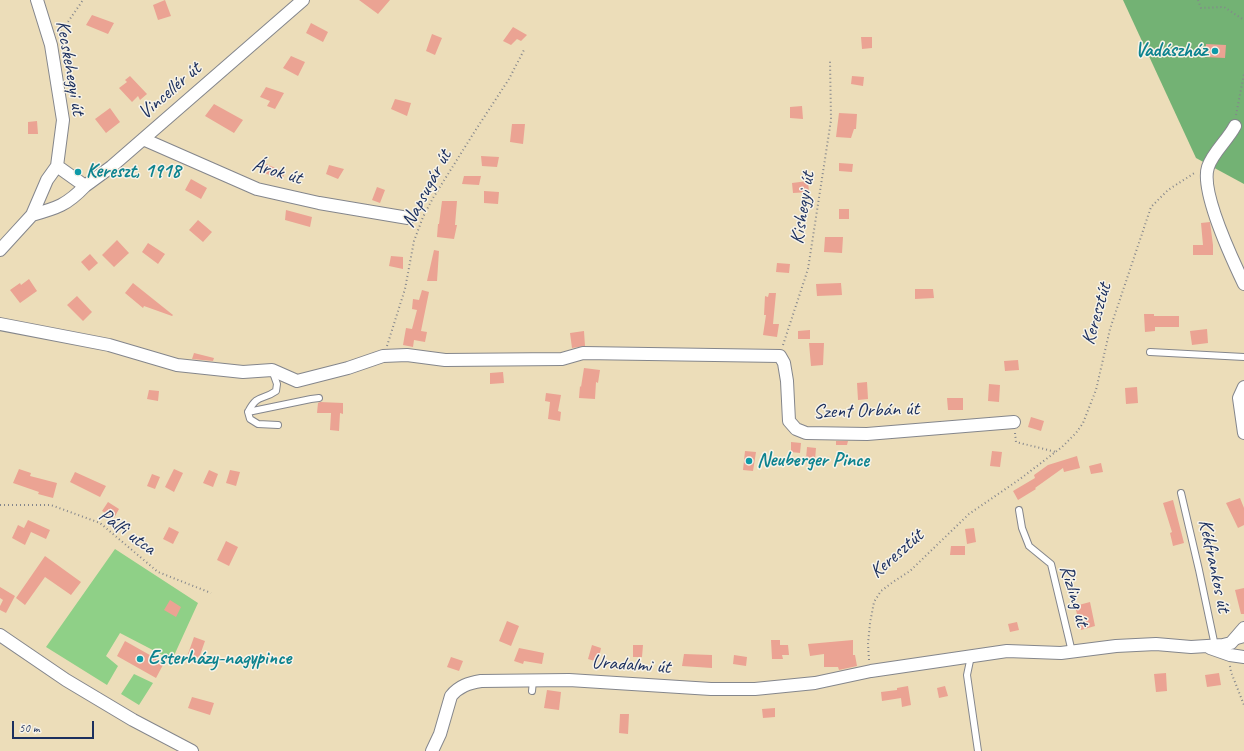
<!DOCTYPE html>
<html>
<head>
<meta charset="utf-8">
<style>
	body { margin:0 }
	#map { position:relative; width:1244px; height:751px; overflow:hidden; background:#ecddb9; font-family:Caveat,sans-serif }
	canvas { display:block }
	.scale { position:absolute; left:12px; top:721px; width:82px; height:18px; box-sizing:border-box; border:2px solid #1b2f5e; border-top:0; padding-left:5px; font-size:12px; line-height:14px; white-space:nowrap; color:#1b2f5e; -webkit-text-stroke:3px #f7f3e8; paint-order:stroke }
</style>
</head>
<body>
<div id="map">
<canvas width="1244" height="751"></canvas>
<div class="scale">50 m</div>
</div>
<script>
const g = document.querySelector('canvas').getContext('2d');
g.lineJoin = 'round';
function fill(path, color) {
  g.fillStyle = color;
  g.fill(path, 'evenodd');
}
function strokePath(path, color, width, dash) {
  g.strokeStyle = color;
  g.lineWidth = width;
  g.lineCap = dash ? 'butt' : 'round';
  g.setLineDash(dash || []);
  g.stroke(path);
}
function write(font, color, halo, rows, align = 'center') {
  g.font = font + ' Caveat,sans-serif';
  g.lineWidth = 3;
  g.setLineDash([]);
  g.textBaseline = 'middle';
  g.strokeStyle = halo;
  g.fillStyle = color;
  for (const [text, x, y, turn = 0] of rows) {
    g.save();
    g.translate(x, y);
    g.rotate((+turn || 0) * Math.PI / 180);
    g.textAlign = isNaN(turn) ? turn : align;
    if (halo) g.strokeText(text, 0, 0);
    g.fillText(text, 0, 0);
    g.restore();
  }
}
const green = new Path2D(`
	M115,549L198,603L172,660L120,633L106,656L118,666L107,685L46,647Z
	M134,674L153,683L139,705L121,694Z`);
const forest = new Path2D(`
	M1123,0H1244V184L1196,158Z`);
const building = new Path2D(`
	M165,0L171,16L158,20L153,5Z
	M359,0H390L378,14Z
	M92,15L114,23L108,34L86,25Z
	M311,23L328,32L323,42L306,33Z
	M513,27L527,35L521,41L517,39L511,45L503,41Z
	M432,34L442,38L435,55L426,51Z
	M861,37H872V48L862,49Z
	M1206,44L1226,45L1225,58L1205,57Z
	M291,56L305,62L298,76L283,68Z
	M130,76L147,94L140,100L138,96L132,102L119,88L127,82L125,80Z
	M852,76L864,77L863,86L851,84Z
	M266,87L284,93L275,109L267,106L270,101L260,97Z
	M395,99L411,103L407,116L391,109Z
	M214,104L243,120L234,133L205,116Z
	M802,106L803,119L790,118V107Z
	M110,108L120,122L106,133L95,119Z
	M839,113L857,114L856,129H854L851,138L836,137Z
	M37,121L38,134H28V122Z
	M512,124H525L523,144L510,142Z
	M481,156L499,157L497,167L482,166Z
	M839,163L853,164L852,172L839,171Z
	M266,164L285,172L282,180L262,172Z
	M329,165L344,169L338,179L326,174Z
	M464,176H481L479,185L462,184Z
	M191,179L207,188L201,199L185,190Z
	M808,181L809,192L793,193L792,183Z
	M377,187L385,190L380,203L372,200Z
	M484,191L499,192L498,204L484,203Z
	M442,201H457L455,225H457L454,239L437,237L438,224H439Z
	M839,209H849V219H839Z
	M286,210L312,217L310,227L285,220Z
	M198,220L212,232L203,242L189,230Z
	M1210,222L1213,245V255H1193V245H1203L1201,223Z
	M825,237H843L842,253L824,252Z
	M117,240L129,253L114,267L102,255Z
	M148,243L165,254L158,264L142,252Z
	M434,250L439,251L437,281H427Z
	M90,254L98,263L89,271L81,262Z
	M391,256L403,257V269L389,266Z
	M777,263L790,264L789,273L776,272Z
	M29,279L37,291L20,303L10,290L20,283L21,285Z
	M133,283L173,315L172,316L144,306L143,308L125,293Z
	M841,283L842,295L817,296L816,284Z
	M915,289H933L934,298L915,299Z
	M422,290L429,292L421,331L427,332L425,342L414,340L413,347L403,345L406,328L412,329L417,310L412,309L413,299L419,300Z
	M769,293H776L773,324H779L777,337L763,335L766,315H764L765,296L768,297Z
	M77,296L92,312L83,321L67,305Z
	M1144,314H1154V316H1179V327H1155V331L1145,332Z
	M1207,329L1208,343L1192,345L1190,331Z
	M810,330V339H798V331Z
	M584,331L585,346L572,348L570,333Z
	M809,343H824L823,365L811,366Z
	M194,353L214,358L213,361L192,359Z
	M1018,360L1019,370L1005,371L1004,361Z
	M584,368L600,370L598,383L596,382L595,399L579,398L580,386L581,387Z
	M503,372L504,383L490,384V373Z
	M867,382L868,399L858,400L857,383Z
	M989,384L1000,385L999,402L988,401Z
	M1137,387L1138,403L1126,404L1125,388Z
	M149,390L159,391L158,401L147,399Z
	M546,393L561,395L558,411L561,412L560,421L548,419L550,402L545,401Z
	M947,398H963V410H948Z
	M320,402L343,403V414L340,413L339,431L330,430L331,413H317L318,403Z
	M1031,417L1044,421L1041,431L1028,427Z
	M836,441H848L847,445H836Z
	M791,442L801,443L800,453L791,452Z
	M807,447L816,448L815,460L806,459Z
	M745,451L756,452L753,471L743,470Z
	M992,451L1002,452L1000,467L990,466Z
	M1077,456L1080,468L1064,472L1063,468L1035,488L1036,489L1018,500L1013,491L1035,478L1034,475L1048,465Z
	M1101,463L1103,472L1091,474L1089,466Z
	M19,469L31,473L30,476L57,483L53,498L38,494L39,492L13,483Z
	M174,469L183,473L174,492L165,487Z
	M209,470L218,474L213,487L203,483Z
	M230,470L240,472L236,486L226,483Z
	M75,472L106,486L100,497L70,482Z
	M152,474L160,477L155,489L147,486Z
	M1240,498L1244,508V525L1238,528L1226,503Z
	M1173,500L1184,543L1173,546L1170,533L1172,532L1163,503Z
	M108,502L119,509L114,518L102,511Z
	M28,520L50,530L46,539L31,532L25,545L12,538L18,525L24,528Z
	M169,527L179,532L173,544L163,539Z
	M974,528L976,542L967,544L965,529Z
	M226,541L238,547L229,566L217,560Z
	M951,546H965V555H950Z
	M45,556L81,582L71,595L45,577L25,605L16,598Z
	M0,587L15,596L6,613L0,610V606L3,600L0,598Z
	M1244,588V614H1241L1235,590Z
	M170,600L181,607L176,617L164,610Z
	M1090,602L1095,626L1081,630L1075,606Z
	M507,621L519,626L511,646L499,641Z
	M1017,622L1019,630L1010,632L1008,624Z
	M194,637L205,641L199,658L188,654Z
	M771,640H780V645H788L789,655H782L783,659H772Z
	M853,640V655H855L857,666L839,670L838,667H824V654L810,656L808,644Z
	M125,641L164,663L156,678L117,656Z
	M592,645L601,648L598,662L588,659Z
	M633,645H643L642,657H633Z
	M519,648L544,653L542,664L524,661L523,664L514,661Z
	M684,654L712,655V668L682,666Z
	M734,655L747,657L746,666L733,664Z
	M451,657L463,661L459,671L447,667Z
	M1166,673L1167,691L1156,692L1154,674Z
	M1219,673L1221,685L1207,687L1205,675Z
	M908,686L911,705L902,707L901,698L882,701L881,692L897,690V688Z
	M945,686L948,696L939,698L937,688Z
	M547,690L561,692L559,710L544,708Z
	M192,697L214,703L210,715L188,708Z
	M775,708V717L763,718L762,709Z
	M620,714H629L628,734L619,733Z`);
const path = new Path2D(`
	M1198,0L1201,8L1224,7L1244,20
	M59,35L83,0
	M1236,115L1244,74
	M783,345L808,269L831,120L830,60
	M387,346L405,289L414,241L423,217L433,198L475,131L509,79L525,48
	M1015,433L1016,442L1056,452
	M0,505H51L100,523L158,572L211,593
	M869,660L868,644L870,623L874,602L881,591L893,582L910,571L969,514L1020,479L1062,447L1076,433L1083,423L1096,390L1110,329L1151,207L1168,190L1196,172
	M1230,666L1231,672L1244,705`);
const service = new Path2D(`
	M1150,352L1244,357
	M272,370L277,384L276,391C262,401 258,393 248,412L250,419L258,424L278,425
	M248,412L311,399L319,398
	M1181,493L1199,570L1215,646
	M1019,510L1022,528L1029,546L1051,564L1072,652
	M1234,642L1244,639
	M971,656L967,675L978,751
	M532,691L533,681`);
const minor = new Path2D(`
	M1235,126C1227,141 1213,152 1208,167C1200,191 1233,261 1244,284
	M143,139L257,189L319,203L408,218
	M57,166L85,186L111,167L303,0
	M32,215C57,208 67,205 85,186
	M0,250L32,215L47,180L57,166L63,120L51,45L37,0
	M0,324L109,345L177,365L243,372L272,370L297,381L348,368L383,356L407,355L445,360L562,359L583,353L780,356L784,363L787,381L789,421L796,429L806,433L867,434L1014,422
	M1244,387L1239,398L1244,433
	M0,635L66,680L133,720L192,751
	M1210,648L1230,655L1244,657
	M432,751L440,734L451,696C459,686 469,683 481,681L569,680L711,689H755L815,683L871,671L1007,651L1061,653L1116,646L1156,644L1191,647L1223,645L1231,643L1244,628`);
const markers = [
	[1215,51,4,"#0f9aa8"],
	[78,172,4,"#0f9aa8"],
	[749,461,4,"#0f9aa8"],
	[140,659,4,"#0f9aa8"]
];
const cultureNames = [
	["Vadászház",1207,51,"right"],
	["Kereszt, 1918",86,172],
	["Neuberger Pince",757,461],
	["Esterházy-nagypince",148,659]
];
const streetNames = [
	["Kecskehegyi út",70,68,80],
	["Vincellér út",170,91,-41],
	["Árok út",277,172,16],
	["Napsugár út",427,189,-62],
	["Kishegyi út",803,208,-81],
	["Keresztút",1097,314,-74],
	["Szent Orbán út",866,411,-2],
	["Pálfi utca",127,532,36],
	["Keresztút",897,554,-41],
	["Kékfrankos út",1214,566,78],
	["Rizling út",1074,596,74],
	["Uradalmi út",631,665,4]
];
fill(green, '#8fd087');
fill(forest, '#73b274');
fill(building, '#eba393');
strokePath(service, '#84868c', 8);
strokePath(minor, '#84868c', 14);
strokePath(path, '#84868c', 2, [1, 3]);
strokePath(service, '#fff', 6);
strokePath(minor, '#fff', 12);
for (const [x, y, r, color] of markers) {
  const dot = new Path2D();
  dot.arc(x, y, r, 0, 2 * Math.PI);
  g.fillStyle = color;
  g.fill(dot);
  strokePath(dot, '#f7f3e8', 1.5);
}
write('bold 20px', '#0d838f', '#f7f3e8', cultureNames, 'left');
write('20px', '#1b2f5e', '#f7f3e8', streetNames);
</script>
</body>
</html>
